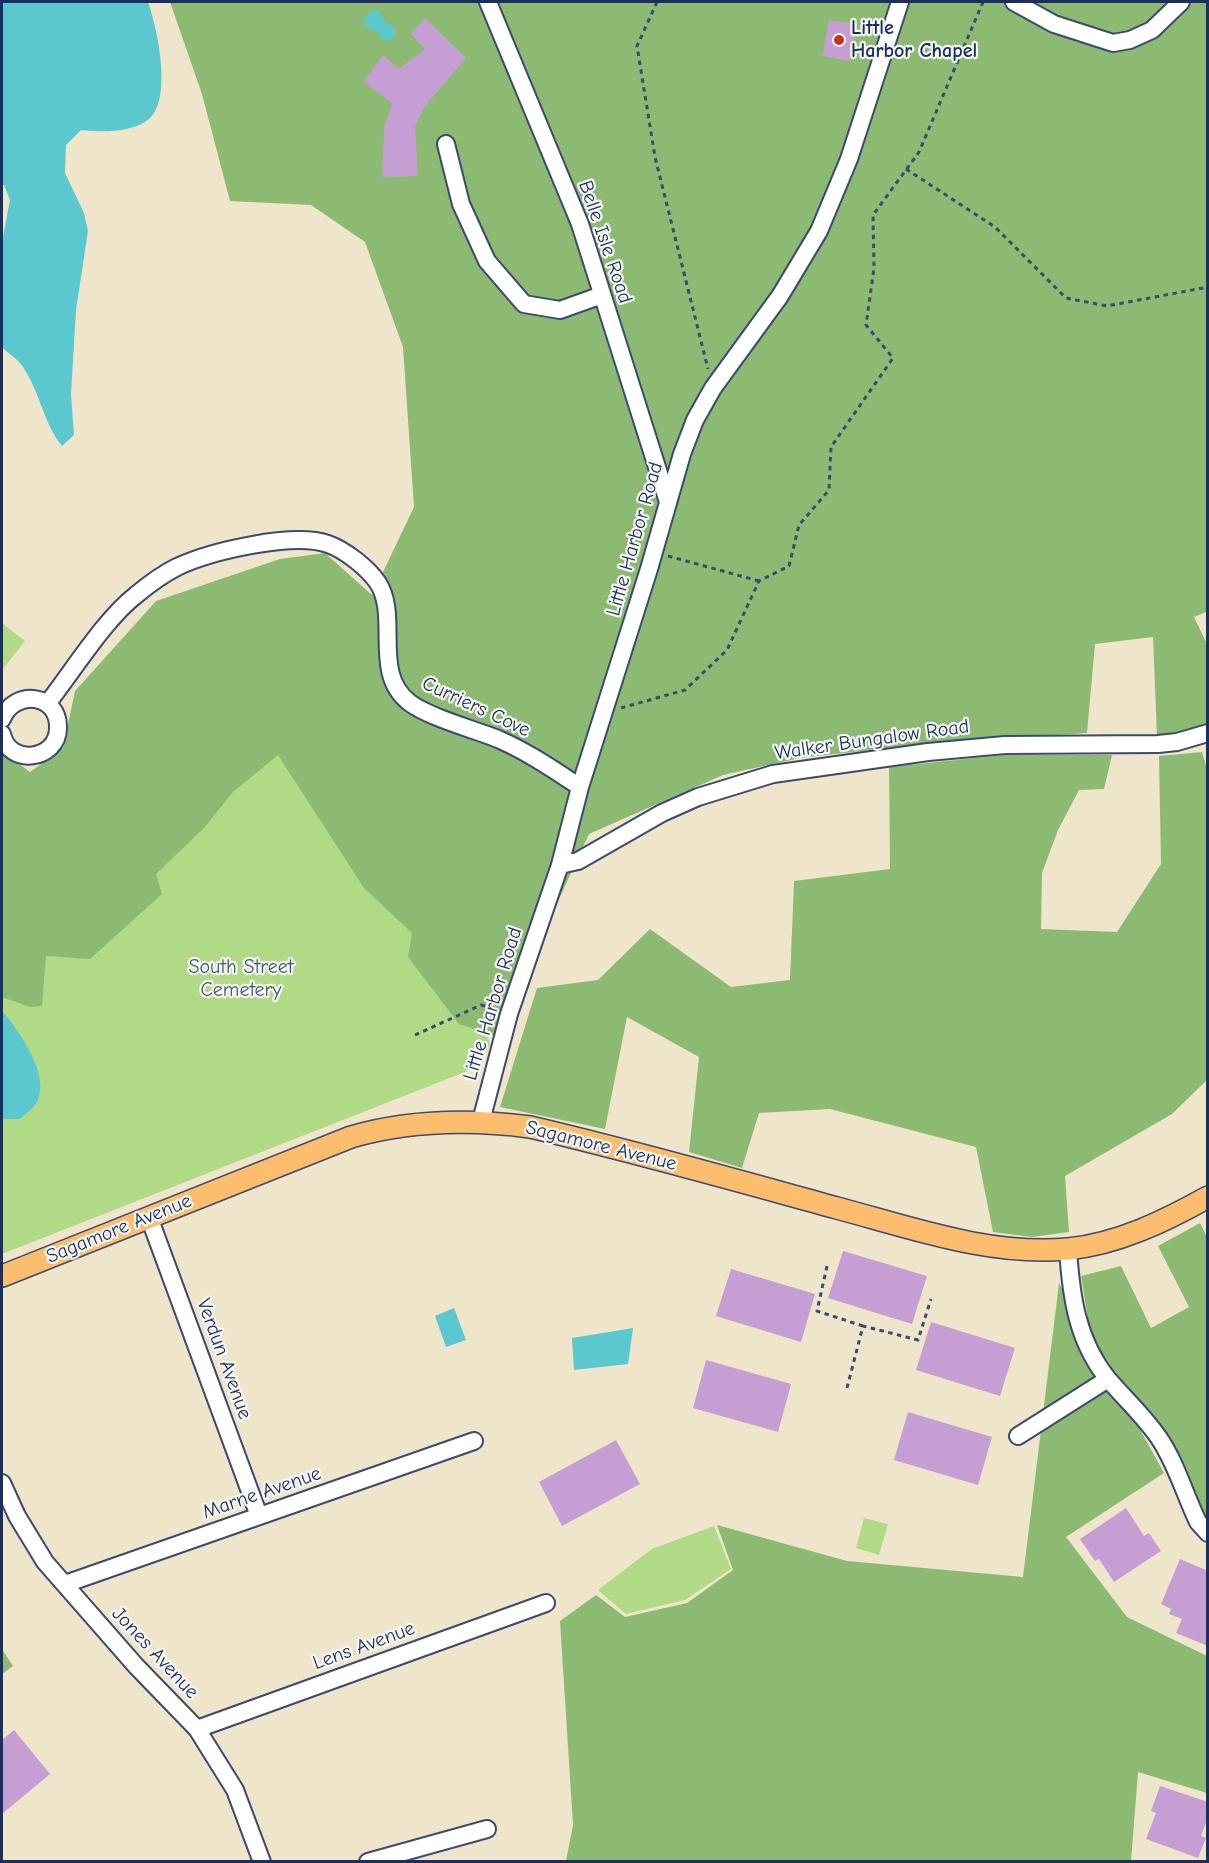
<!DOCTYPE html>
<html>
<head>
<meta charset="utf-8">
<style>
	body { margin:0 }
	#map { position:relative; width:1209px; height:1863px; overflow:hidden; background:#efe5cb; font-family:"Comic Neue",sans-serif }
	canvas { display:block }
	.frame { position:absolute; inset:0; border:3px solid #1b2f5e; pointer-events:none }
</style>
</head>
<body>
<div id="map">
<canvas width="1209" height="1863"></canvas>
<div class="frame"></div>
</div>
<script>
const g = document.querySelector('canvas').getContext('2d');
g.lineJoin = 'round';
function fill(path, color) {
  g.fillStyle = color;
  g.fill(path, 'evenodd');
}
function strokePath(path, color, width, dash) {
  g.strokeStyle = color;
  g.lineWidth = width;
  g.lineCap = dash ? 'butt' : 'round';
  g.setLineDash(dash || []);
  g.stroke(path);
}
function write(font, color, halo, rows, align = 'center') {
  g.font = font + ' "Comic Neue",sans-serif';
  g.lineWidth = 4.5;
  g.setLineDash([]);
  g.textBaseline = 'middle';
  g.strokeStyle = halo;
  g.fillStyle = color;
  for (const [text, x, y, turn = 0] of rows) {
    g.save();
    g.translate(x, y);
    g.rotate((+turn || 0) * Math.PI / 180);
    g.textAlign = isNaN(turn) ? turn : align;
    if (halo) g.strokeText(text, 0, 0);
    g.fillText(text, 0, 0);
    g.restore();
  }
}
const green = new Path2D(`
	M2,623L25,641L2,670Z
	M282,745L487,1032L490,1045L479,1061L465,1072L2,1254V925Z
	M864,1518L888,1524L879,1555L856,1548Z
	M714,1526L731,1569L685,1600L626,1614L598,1590L652,1549Z`);
const forest = new Path2D(`
	M170,2H1207L1208,611L1194,617L1207,644V724L1193,730L1157,735L1153,637L1095,644L1087,733L930,743L800,758L723,775L589,834L496,1036L459,1024L408,957L412,933L364,888L278,755L233,792L204,828L156,874L162,894L90,959L46,956L42,1006L30,1007L2,997V751L30,772L63,748L75,691L156,601L280,559L325,553L372,595L414,507L403,347L365,242L311,205L230,201L202,94Z
	M1202,752L1208,772L1207,1080L1172,1114L1065,1176L1069,1232L1032,1237L993,1232L976,1147L830,1109L759,1113L742,1168L689,1152L699,1057L627,1017L605,1129L500,1107L537,988L598,980L650,929L731,987L790,980L794,881L890,869L889,767L1004,755H1112L1104,789L1079,790L1058,830L1042,873L1041,929L1117,932L1161,864L1159,756Z
	M1200,1223L1207,1237V1525L1159,1421L1129,1392L1091,1337L1081,1276L1121,1266L1151,1328L1189,1307L1158,1246Z
	M1059,1283L1164,1473L1066,1537L1127,1617L1207,1656V1793L1138,1772L1131,1861H566L573,1825L560,1621L596,1595L625,1617L687,1603L733,1570L717,1525L847,1561L1023,1577Z
	M2,1649L13,1666L2,1674Z`);
const water = new Path2D(`
	M2,2H148C157,27 175,105 145,122C126,133 102,132 81,130L66,145L65,173L84,213L88,231L76,310L71,394L74,435L62,446C42,421 39,386 19,362C14,356 7,353 2,347V242L10,200L4,185H2Z
	M378,10L386,22L394,27L395,35L392,40H383L377,31L365,27V17L369,12Z
	M2,1011C19,1031 51,1075 37,1102C34,1108 25,1114 20,1119H2Z
	M454,1308L466,1340L446,1347L435,1316Z
	M633,1328L628,1364L574,1370L572,1338Z`);
const building = new Path2D(`
	M425,18L466,58L425,106L415,126L418,176L382,177L384,128L392,104L364,81L383,55L399,69L425,49L411,34Z
	M829,20L856,24L850,61L823,56Z
	M843,1251L927,1276L912,1324L828,1298Z
	M731,1269L815,1294L801,1342L716,1316Z
	M931,1322L1015,1348L1000,1396L916,1370Z
	M706,1360L791,1384L778,1432L693,1408Z
	M908,1412L992,1437L978,1485L894,1460Z
	M616,1440L640,1484L562,1526L539,1482Z
	M1126,1508L1144,1536L1149,1533L1161,1551L1114,1582L1099,1559L1095,1561L1080,1539Z
	M1180,1559L1208,1571V1646L1176,1633L1182,1619L1169,1614L1171,1609L1161,1604Z
	M14,1730L50,1774L2,1814V1740Z
	M1160,1786L1208,1802V1817L1201,1836L1206,1838L1198,1858L1146,1839L1156,1813L1151,1811Z`);
const path = new Path2D(`
	M657,2L637,46L655,157L708,369
	M906,169L995,227L1066,298L1107,306L1208,287
	M668,556L759,581
	M621,708L685,690L727,650L759,581L789,566L799,525L829,490L831,447L893,358L866,325L874,268L873,215L919,152L983,2
	M415,1035L481,1005L494,1009
	M827,1266L817,1311L863,1326
	M847,1388L863,1326L918,1340L931,1299`);
const minor = new Path2D(`
	M488,2L580,224L668,502
	M1014,2L1054,24L1113,43L1130,40L1152,30L1181,2
	M446,144L461,204L487,261L524,304L560,310L602,295
	M47,704C73,671 104,620 136,595C148,585 163,574 177,567C211,551 293,532 328,544C345,550 368,568 378,583C400,617 371,674 410,703C431,718 473,729 498,739C528,752 554,770 580,787
	M2,719C14,689 59,693 58,728C58,760 9,767 2,734
	M560,865L578,861L662,813L698,797L773,774L928,752L1005,745L1158,744L1177,742L1208,733
	M481,1121L509,1014L560,865L580,787L649,569L682,454L695,420L713,388L780,296L819,231L849,159L900,2
	M149,1217L259,1516
	M1068,1249C1071,1296 1077,1341 1108,1379C1125,1399 1144,1416 1159,1438C1176,1463 1185,1495 1198,1522L1208,1533
	M1018,1436L1108,1379
	M2,1483L17,1516L45,1562L136,1666L197,1729L235,1790L262,1862
	M65,1584L474,1441
	M197,1729L546,1603
	M368,1862L487,1829`);
const major = new Path2D(`
	M2,1276L351,1137C410,1120 469,1119 530,1127C633,1151 735,1180 837,1208C912,1228 990,1256 1068,1249C1118,1244 1165,1221 1208,1197`);
const markers = [
	[839,40,6,"#c8321e"]
];
const poiNames = [
	["Little",851,28],
	["Harbor Chapel",851,51]
];
const streetNames = [
	["Belle Isle Road",605,242,71],
	["Little Harbor Road",635,539,-74],
	["Curriers Cove",476,707,25],
	["Walker Bungalow Road",872,740,-8],
	["Little Harbor Road",493,1004,-73],
	["Sagamore Avenue",601,1146,14],
	["Sagamore Avenue",119,1229,-22],
	["Verdun Avenue",224,1359,70],
	["Marne Avenue",262,1493,-19],
	["Lens Avenue",364,1646,-20],
	["Jones Avenue",155,1653,47]
];
const parkNames = [
	["South Street",241,967],
	["Cemetery",241,990]
];
fill(green, '#b0da85');
fill(forest, '#8cba72');
fill(water, '#5bc8cf');
fill(building, '#c59ed3');
strokePath(minor, '#3b4a6e', 20);
strokePath(major, '#3b4a6e', 24);
strokePath(path, '#3b4a6e', 3, [4.5, 4.5]);
strokePath(minor, '#fff', 16);
strokePath(major, '#fcbd6f', 21);
for (const [x, y, r, color] of markers) {
  const dot = new Path2D();
  dot.arc(x, y, r, 0, 2 * Math.PI);
  g.fillStyle = color;
  g.fill(dot);
  strokePath(dot, '#f6f6f2', 2);
}
write('bold 20px', '#1b2f5e', '#f6f6f2', poiNames, 'left');
write('20px', '#1b2f5e', '#f6f6f2', streetNames);
write('20px', '#405a68', '#f6f6f2', parkNames);
</script>
</body>
</html>
